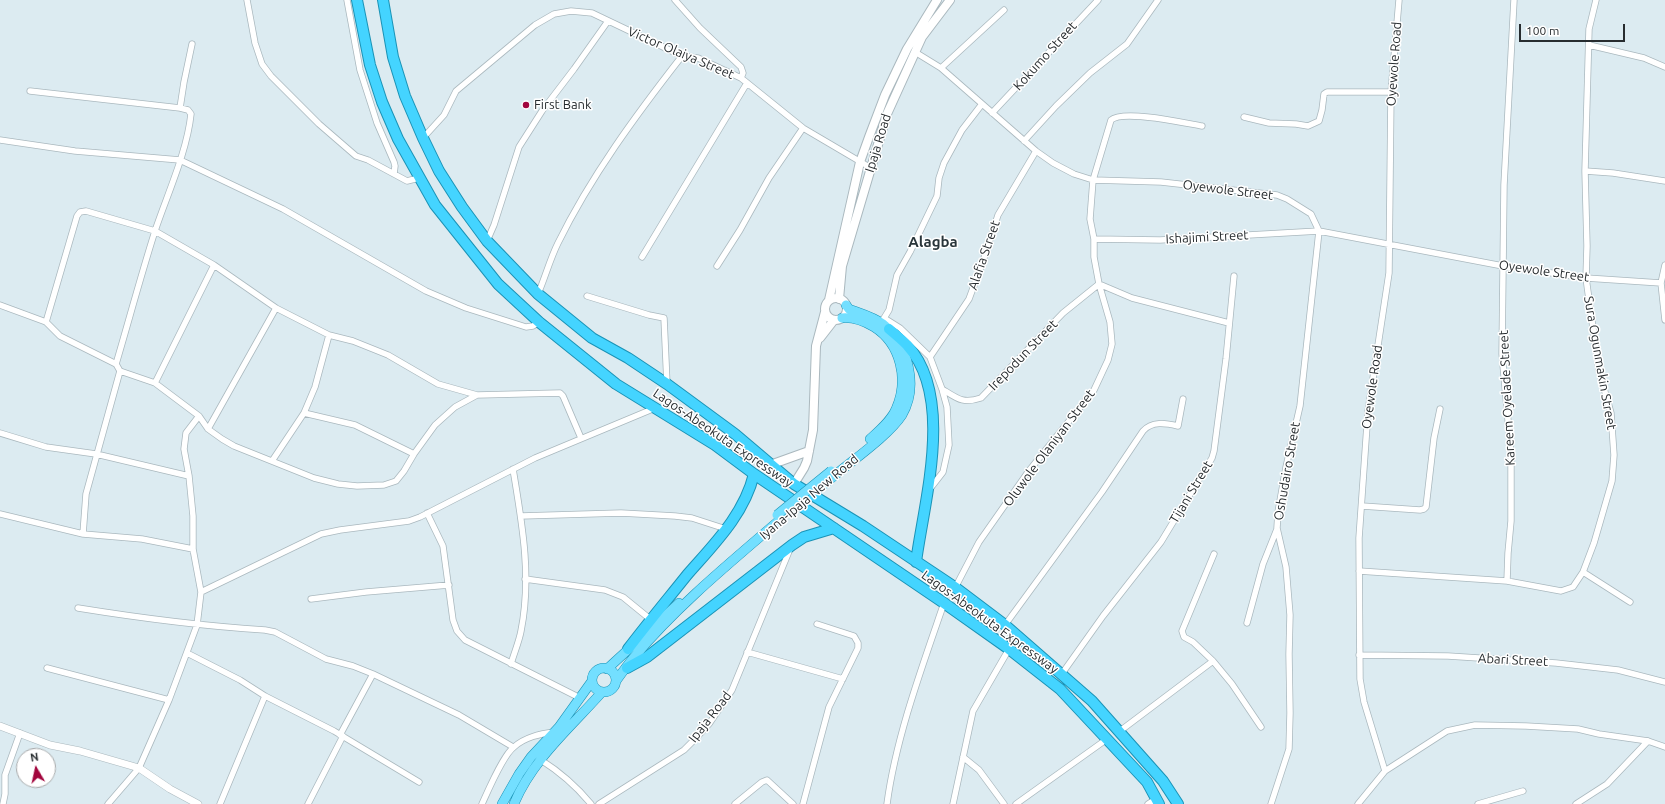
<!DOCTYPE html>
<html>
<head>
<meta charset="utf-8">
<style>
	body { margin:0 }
	#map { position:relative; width:1665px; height:804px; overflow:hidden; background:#dcebf1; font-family:Ubuntu,sans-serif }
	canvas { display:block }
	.north { position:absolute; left:16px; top:748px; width:40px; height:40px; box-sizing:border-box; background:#fff; border:1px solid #a9abac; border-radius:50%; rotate:351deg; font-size:11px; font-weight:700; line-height:16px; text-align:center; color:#272c2f }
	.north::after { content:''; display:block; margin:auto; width:14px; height:18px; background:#a2053d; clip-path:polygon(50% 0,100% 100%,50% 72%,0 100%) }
	.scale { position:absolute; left:1519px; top:24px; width:106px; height:18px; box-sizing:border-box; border:2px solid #272c2f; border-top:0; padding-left:5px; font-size:12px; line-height:14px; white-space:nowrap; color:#272c2f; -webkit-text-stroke:3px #fff; paint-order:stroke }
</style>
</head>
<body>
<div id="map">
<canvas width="1665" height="804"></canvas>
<div class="north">N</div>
<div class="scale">100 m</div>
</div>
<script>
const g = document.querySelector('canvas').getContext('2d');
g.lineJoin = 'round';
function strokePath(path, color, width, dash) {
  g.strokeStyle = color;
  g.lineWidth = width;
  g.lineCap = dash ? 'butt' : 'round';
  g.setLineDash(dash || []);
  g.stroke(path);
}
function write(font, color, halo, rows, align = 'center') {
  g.font = font + ' Ubuntu,sans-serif';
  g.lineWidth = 3;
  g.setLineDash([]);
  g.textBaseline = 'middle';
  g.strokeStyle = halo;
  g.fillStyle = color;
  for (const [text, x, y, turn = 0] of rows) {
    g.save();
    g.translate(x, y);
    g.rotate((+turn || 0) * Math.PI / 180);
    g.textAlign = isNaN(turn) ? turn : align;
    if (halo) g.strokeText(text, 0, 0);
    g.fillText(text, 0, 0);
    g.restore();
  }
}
const minor = new Path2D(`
	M247,0L255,43L262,64L271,76L319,124L356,156L368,160L407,181L419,178
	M347,0L360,70L377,123L394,162L395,166L394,174
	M675,0L700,28L741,67L743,73L741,78
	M1589,45L1644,58L1665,67
	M915,52L941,68L1036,151L1053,163L1074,174L1093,180L1161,182L1277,195L1287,199L1311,214L1319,231L1503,266L1586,278L1661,283
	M941,68L1004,10
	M30,91L180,108L188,110L191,114C187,152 167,195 155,231C141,275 129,320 116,364
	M180,108L184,82L192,44
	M992,113L1098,0
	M1244,117L1269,123L1296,124L1308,126L1319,121L1322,110L1324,94L1327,92H1391
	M423,138L444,115L456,91L535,25L554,14L571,11L592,13L682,56L698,58L741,78L803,128L871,168
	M0,140L75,151L180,160L283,209L426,291L466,308L526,327L533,326L539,322
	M1024,141L1056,106L1090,73L1127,44L1158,0
	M1585,171L1613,173L1665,181
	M1094,239L1160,240L1319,231L1300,406L1286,467L1278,512L1277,528L1286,567L1290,615L1289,654L1290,713L1289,749L1271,804
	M487,241L494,225L519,147L542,111L574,69L608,21
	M642,257L747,83
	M1665,265L1661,283L1665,320
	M717,266L740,230L769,178L803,128
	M538,294C545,278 550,259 558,243C591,176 636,115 682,56
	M587,296L649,315L664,318L667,384
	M0,305L46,322L60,336L116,364L120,371L155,383L199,416L208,429L222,439L234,446L314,478L338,484L357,486L384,485L396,481L404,471L414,454L435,425L455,407L477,395L560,393L563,396L581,438
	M884,318L900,328L930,357L942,389L947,407L949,445L943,472L929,490
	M46,322L77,216L80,212L86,211L155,231L214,265L276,308L329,335L353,341L388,355L438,384L477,395
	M881,323L889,310L897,275L910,252L937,196L939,178L944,163L962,130L982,104
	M930,357L969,299L983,261L998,215L1036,151
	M155,383L214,265
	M942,389C958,399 963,404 981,398L1063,313L1099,284L1132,298L1229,323
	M304,413L355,425L414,454
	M199,416L186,433L184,449L189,476L193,516V549L201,592
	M208,429L276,308
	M0,433L46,447L96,454L189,476
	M272,461L304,413L315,387L329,335
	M1362,506L1420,510L1424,509L1426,507L1434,438L1440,409
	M427,513L443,546L453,620L457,631L465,640L580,698
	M0,514L83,534L142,539L193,549
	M521,516L621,513L675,516L692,518L726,529
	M83,534L86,494L120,371
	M1214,554L1182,631L1184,637L1193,642L1213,661L1232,684L1261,727
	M1359,571L1507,581L1561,591L1573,587L1583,572L1594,543L1612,481L1614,455L1611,413L1599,371L1586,278L1587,246L1585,171L1589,29L1596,0
	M1583,572L1630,602
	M525,579L605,590L623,597L650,619
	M1507,581L1508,553L1511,521V453L1502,354L1504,185L1514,0
	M955,588L979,542L1028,472L1094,390L1108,360L1112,344L1110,322L1099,284L1094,257V239L1090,219L1093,180L1111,120C1123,109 1185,123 1202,126
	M311,599L366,592L449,585
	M78,608C140,618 202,626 265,630L275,632L326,659L353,666L373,674L459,715L513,747
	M1247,623L1263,564L1277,529
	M1005,625L1102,492L1143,431C1152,421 1165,423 1178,426L1183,399
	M747,652L843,679
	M187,653L240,680L265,696L334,731L419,782
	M1359,655L1448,656L1556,663L1618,670L1665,682
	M511,664C514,653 519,642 521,631C532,577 522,523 513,469
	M47,668L169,700
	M1061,675L1103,616L1161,542L1212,458L1214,451L1226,359L1234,276
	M1120,731L1213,661
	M340,735L373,674
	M963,757L979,770L1004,804
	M541,760C560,772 577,787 591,804
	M1385,771L1364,702L1360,679L1359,538L1368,411L1389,273L1391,92L1399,0
	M3,804L5,794V775L20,733
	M108,804L139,768L169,700L197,625L201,592L321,534L340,530L409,521L420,517L535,458L655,408
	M220,804L265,696
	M308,804L343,736
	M482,804C488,791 503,755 514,747C525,737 540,734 554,732
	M599,804L684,750L698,736L709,724L732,690L790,549
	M735,804L762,782L767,780L793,804
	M803,804L829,707L858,648V643L854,636L817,624
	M887,804C896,737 922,667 944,603
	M953,804L973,711L1009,649
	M1016,804L1107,739
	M1148,804L1156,799
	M1358,804L1385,771L1447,731L1475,725L1526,726L1578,729L1599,734L1648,741L1665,747
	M1478,804L1523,791
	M1576,804L1607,784L1648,741`);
const tertiary = new Path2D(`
	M0,726L50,745L80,751L139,768L170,789L198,804`);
const secondary = new Path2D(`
	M825 309a11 11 0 1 1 22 0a11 11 0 1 1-22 0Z
	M839,299L842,266L887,114L922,37L950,0
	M829,300L860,162L869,137L885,95L907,49L937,0
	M820,338L834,320
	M770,465L809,451
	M794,484L804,468L807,461L813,430L816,346L825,312`);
const primary = new Path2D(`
	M842,318C853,317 864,321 874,327C901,344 909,380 896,409C891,421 879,431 870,439
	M834,476C853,460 889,435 902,415C919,386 908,344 883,324C874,317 860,313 849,309L846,305
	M592 680a12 12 0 1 1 24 0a12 12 0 1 1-24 0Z
	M607,669L679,603
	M616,681C622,673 628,664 635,656C678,605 731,562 782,518
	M502,804L519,774L531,757L559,727L592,681
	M514,804C532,760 571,727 602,692`);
const trunk = new Path2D(`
	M357,0L370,65L382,102L398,139L435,205L498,284L539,322L616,384L715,445L754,474L944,603L1009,649L1060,689L1147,782L1159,804
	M383,0L393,57L405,96L423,138L439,171L462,207L487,241L538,294L592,338L628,358L667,384L735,434L794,484L863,526L956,588L1005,625L1092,701L1163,781L1178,804
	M889,329C895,334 902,340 907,345C955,397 924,501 916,562
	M628,649C647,624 667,600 687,575C714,544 744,515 754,474
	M627,668L647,657L792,545L804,537L834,528`);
const primaryBridge = new Path2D(`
	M816,491L834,476
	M777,515L831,471`);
const markers = [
	[526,105,4,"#a2053d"]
];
const streetNames = [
	["Victor Olaiya Street",681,53,23],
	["Kokumo Street",1045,56,-48],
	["Oyewole Road",1394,64,-86],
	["Ipaja Road",878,143,-73],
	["Oyewole Street",1228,190,7],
	["Ishajimi Street",1207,237,-3],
	["Alafia Street",984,255,-71],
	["Oyewole Street",1544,271,8],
	["Irepodun Street",1023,355,-46],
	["Sura Ogunmakin Street",1600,363,80],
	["Oyewole Road",1372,387,-82],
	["Kareem Oyelade Street",1507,398,-93],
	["Lagos-Abeokuta Expressway",723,438,34],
	["Oluwole Olaniyan Street",1049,448,-53],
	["Oshudairo Street",1287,471,-80],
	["Tijani Street",1191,492,-59],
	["Iyana-Ipaja New Road",809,497,-40],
	["Lagos-Abeokuta Expressway",990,622,36],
	["Abari Street",1513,660,3],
	["Ipaja Road",710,717,-52]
];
const poiNames = [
	["First Bank",534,105]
];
const quarterNames = [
	["Alagba",933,242]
];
strokePath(minor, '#aab8be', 7);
strokePath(tertiary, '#aab8be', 8);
strokePath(secondary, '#aab8be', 10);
strokePath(primary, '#1b93b6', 10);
strokePath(trunk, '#1b93b6', 12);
strokePath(minor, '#fff', 5.5);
strokePath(tertiary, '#fff', 7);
strokePath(secondary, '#fff', 8);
strokePath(primary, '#73dfff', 9);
strokePath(trunk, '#44d4ff', 10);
strokePath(primaryBridge, '#1b93b6', 10, []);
strokePath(primaryBridge, '#73dfff', 9);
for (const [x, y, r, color] of markers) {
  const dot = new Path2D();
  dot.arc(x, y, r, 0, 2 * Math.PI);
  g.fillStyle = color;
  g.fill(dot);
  strokePath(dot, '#fff', 1.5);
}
write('13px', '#272c2f', '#fff', streetNames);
write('13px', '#272c2f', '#fff', poiNames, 'left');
write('bold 15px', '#29353a', '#fff', quarterNames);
</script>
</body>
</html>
